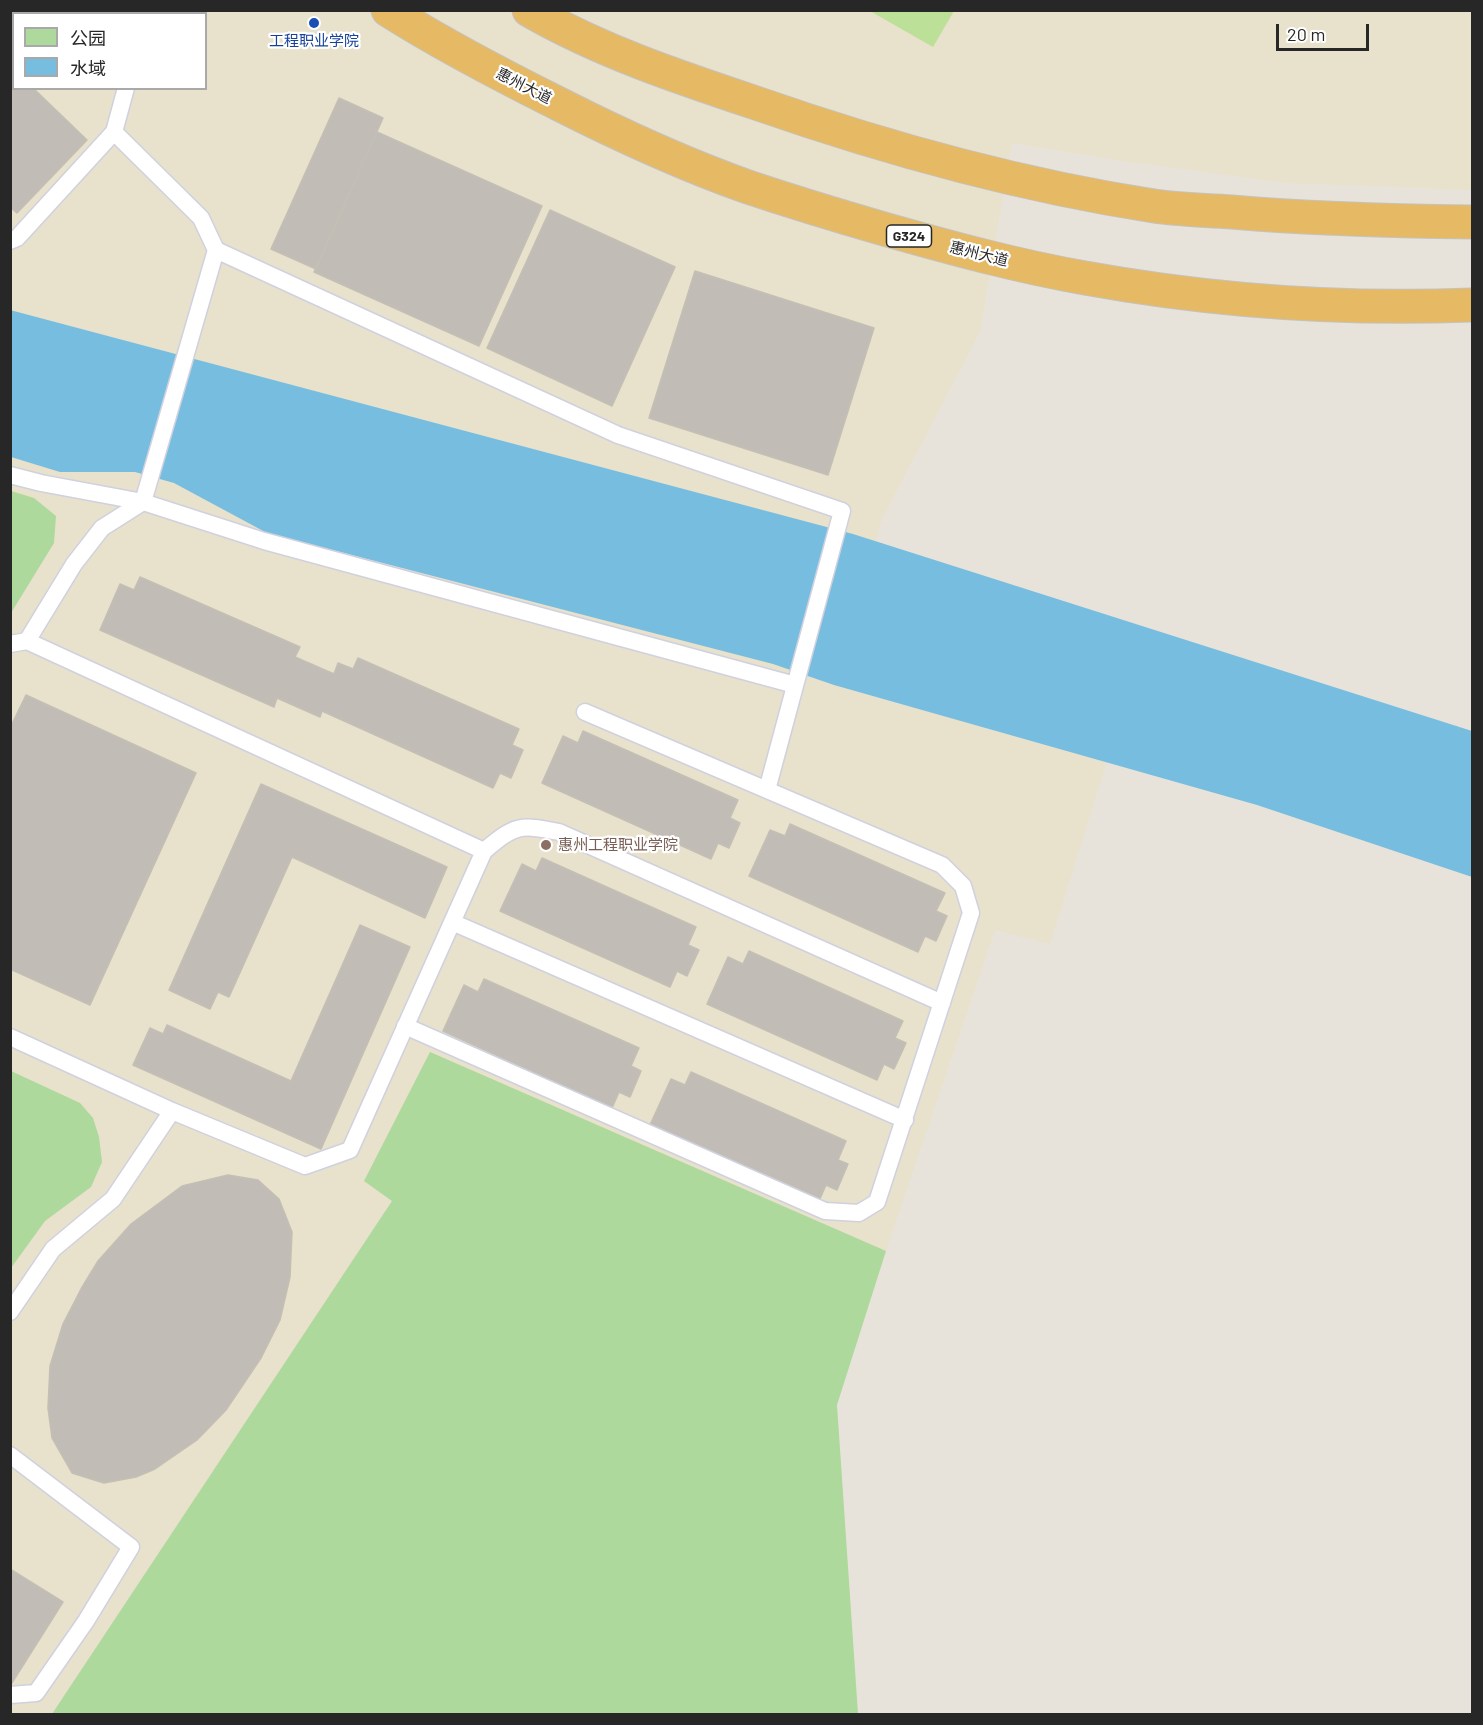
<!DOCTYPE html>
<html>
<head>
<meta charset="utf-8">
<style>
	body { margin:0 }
	#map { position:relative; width:1483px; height:1725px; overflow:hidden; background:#e8e3da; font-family:Barlow,"Noto Sans SC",sans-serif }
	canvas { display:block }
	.frame { position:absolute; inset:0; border:12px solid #272727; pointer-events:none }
	.legend { position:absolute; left:12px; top:12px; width:195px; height:78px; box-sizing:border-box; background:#fff; border:2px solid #a9a9a9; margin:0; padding:8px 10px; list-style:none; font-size:18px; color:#272727 }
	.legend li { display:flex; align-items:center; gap:12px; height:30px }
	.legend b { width:30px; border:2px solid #a9a9a9 }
	.scale { position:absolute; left:1276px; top:24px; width:93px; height:27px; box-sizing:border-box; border:3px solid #272727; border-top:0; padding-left:8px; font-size:18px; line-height:21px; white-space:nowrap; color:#272727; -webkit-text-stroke:4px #fff; paint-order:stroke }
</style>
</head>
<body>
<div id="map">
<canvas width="1483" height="1725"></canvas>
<div class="frame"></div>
<ul class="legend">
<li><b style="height:16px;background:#add99c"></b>公园</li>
<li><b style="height:16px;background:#77bde0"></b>水域</li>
</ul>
<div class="scale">20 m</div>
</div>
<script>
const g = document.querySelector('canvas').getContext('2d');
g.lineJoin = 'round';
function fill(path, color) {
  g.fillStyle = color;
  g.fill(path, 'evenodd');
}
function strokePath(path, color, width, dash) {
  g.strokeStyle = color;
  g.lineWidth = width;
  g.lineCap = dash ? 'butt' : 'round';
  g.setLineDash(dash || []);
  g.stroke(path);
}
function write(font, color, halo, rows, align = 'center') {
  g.font = font + ' Barlow,"Noto Sans SC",sans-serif';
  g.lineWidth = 4.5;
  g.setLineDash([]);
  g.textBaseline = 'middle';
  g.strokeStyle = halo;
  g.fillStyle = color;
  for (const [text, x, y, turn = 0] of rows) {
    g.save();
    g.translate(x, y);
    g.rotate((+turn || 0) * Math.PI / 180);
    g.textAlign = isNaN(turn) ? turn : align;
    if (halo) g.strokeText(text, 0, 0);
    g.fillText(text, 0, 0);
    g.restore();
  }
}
const education = new Path2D(`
	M11,11H1472V190L1286,183L1122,161L1012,143L980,332L882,519L834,685L1107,761L1050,944L995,930L886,1251L837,1405L858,1714H11ZM14,14H206V88H14Z`);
const green = new Path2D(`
	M11,491L34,498L56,516L54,543L11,613Z
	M430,1052L886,1251L837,1405L858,1714H52L392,1201L364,1181Z
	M11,1071L80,1103L93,1118L99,1137L102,1162L91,1187L45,1221L11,1268Z`);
const pitch = new Path2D(`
	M870,11L954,10V11L933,47Z`);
const water = new Path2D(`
	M10,310L853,534L1472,731V877L1257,805L834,685L773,664L267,533L174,483L135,472H60L11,457Z`);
const building = new Path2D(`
	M54,10H163L160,14H57Z
	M10,67L14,70V88H33L87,140L17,213L10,207Z
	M339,98L383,118L316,269L271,249Z
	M377,132L542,206L479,346L314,272Z
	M550,210L675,267L612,406L487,348Z
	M695,271L874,328L828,475L649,418Z
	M140,577L300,647L295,657L334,674L338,663L353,669L358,658L519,729L512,745L523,750L511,778L500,773L493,788L322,711L320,717L277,698L274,707L100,630L120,584L134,590Z
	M26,695L196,773L90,1005L10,969V728Z
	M583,731L738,800L730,818L740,823L729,848L718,843L711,859L542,783L563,736L578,743Z
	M261,784L447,867L425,918L292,857L229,997L218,992L210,1009L169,990Z
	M790,824L945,893L936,911L947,916L936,941L925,936L918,952L749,876L770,830L785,836Z
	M542,858L696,927L688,945L699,950L687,976L677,971L670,987L500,911L522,864L536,871Z
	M360,925L410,947L321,1149L133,1065L150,1028L163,1034L167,1025L291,1081Z
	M749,951L903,1021L895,1038L906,1043L894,1069L884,1064L877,1080L707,1004L728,957L743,964Z
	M484,979L639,1048L631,1066L641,1071L630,1097L619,1092L612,1108L443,1031L464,985L478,992Z
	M691,1072L846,1141L838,1160L848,1164L837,1190L826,1185L819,1201L650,1125L671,1079L685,1085Z
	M228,1175L258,1180L279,1199L292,1232L290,1277L280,1320L261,1358L226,1410L197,1440L155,1469L136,1477L104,1483L72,1473L52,1438L48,1408L50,1366L63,1324L81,1289L98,1261L131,1224L182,1186Z
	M10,1569L63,1602L10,1686Z`);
const service = new Path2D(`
	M114,132L126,88
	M10,241L17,238L114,132L201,218L216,250L143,502L102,528L74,564L27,641L10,644
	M216,250L618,435L842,511L767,790
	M10,475L41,483L143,502L264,541L795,685
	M27,641L484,851C515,825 519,824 559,832L942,1003
	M452,922L905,1120
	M405,1026L825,1211L859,1213L877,1202L971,913L963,886L942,865L585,712
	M10,1037L172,1111L305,1166L350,1150L484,851
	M10,1312L53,1249L113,1199L172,1111
	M10,1455L131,1547L86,1621L36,1693L10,1695`);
const trunk = new Path2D(`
	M388,10C443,45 501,75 559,104C620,135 683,164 748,187C793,202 839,216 884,229C951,248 1017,266 1085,278C1212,301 1343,310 1472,305
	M529,10C600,51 678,77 756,103C885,148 1018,185 1154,206C1180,210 1206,210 1232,212C1312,219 1392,221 1472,222`);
const markers = [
	[314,23,6,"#1a4fb4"],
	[546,845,6,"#8d6e63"]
];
const shields = [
	[909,236,45]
];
const shieldNames = [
	["G324",909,236]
];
const transitNames = [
	["工程职业学院",314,41]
];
const streetNames = [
	["惠州大道",524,86,27],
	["惠州大道",979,254,14]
];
const educationNames = [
	["惠州工程职业学院",558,845]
];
fill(education, '#e8e1cb');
fill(green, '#add99c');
fill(pitch, '#bde098');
fill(water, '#77bde0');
fill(building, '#c1bdb6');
strokePath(building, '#c3bfb4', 1.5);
strokePath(service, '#d0d1df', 19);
strokePath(trunk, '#c3c3c3', 35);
strokePath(service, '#fff', 16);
strokePath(trunk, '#e6b964', 33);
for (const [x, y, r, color] of markers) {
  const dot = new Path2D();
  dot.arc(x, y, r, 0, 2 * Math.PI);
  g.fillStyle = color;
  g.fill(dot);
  strokePath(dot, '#fff', 2);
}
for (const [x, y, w] of shields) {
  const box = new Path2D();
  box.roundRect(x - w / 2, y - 11, w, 22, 4.5);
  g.fillStyle = '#fff';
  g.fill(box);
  strokePath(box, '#272727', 1.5);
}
write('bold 14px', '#272727', null, shieldNames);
write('15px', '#164399', '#fff', transitNames);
write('15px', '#272727', '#fff', streetNames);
write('15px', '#785e54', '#fff', educationNames, 'left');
</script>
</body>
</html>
